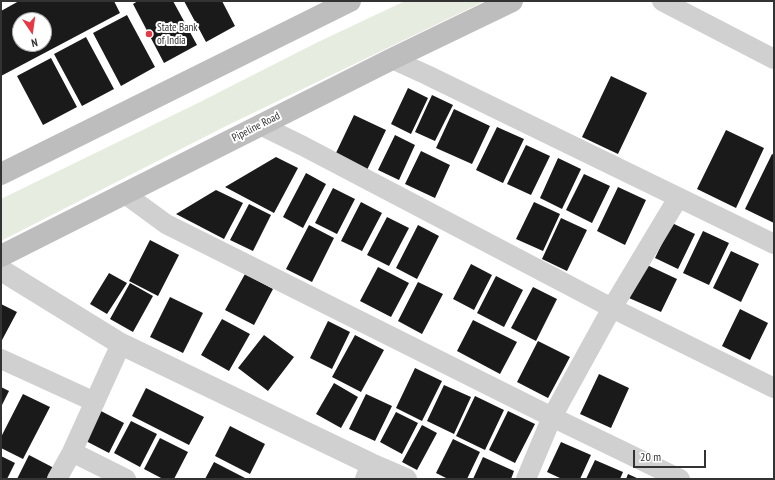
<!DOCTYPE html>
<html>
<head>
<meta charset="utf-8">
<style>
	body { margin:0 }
	#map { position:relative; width:775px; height:480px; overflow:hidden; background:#fff; font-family:"PT Sans Narrow",sans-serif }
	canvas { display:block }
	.frame { position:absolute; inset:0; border:2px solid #333; pointer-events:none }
	.north { position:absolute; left:12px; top:12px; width:40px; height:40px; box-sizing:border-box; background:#fff; border:1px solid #adadad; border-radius:50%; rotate:167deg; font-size:11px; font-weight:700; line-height:16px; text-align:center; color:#333 }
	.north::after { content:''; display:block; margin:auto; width:14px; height:18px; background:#e63946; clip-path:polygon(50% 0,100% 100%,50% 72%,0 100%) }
	.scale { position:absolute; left:633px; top:450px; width:73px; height:18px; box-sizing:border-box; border:2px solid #333; border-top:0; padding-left:5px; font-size:12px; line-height:14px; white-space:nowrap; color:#333; -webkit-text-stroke:3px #fff; paint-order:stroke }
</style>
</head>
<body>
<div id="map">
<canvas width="775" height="480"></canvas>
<div class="frame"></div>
<div class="north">N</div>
<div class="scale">20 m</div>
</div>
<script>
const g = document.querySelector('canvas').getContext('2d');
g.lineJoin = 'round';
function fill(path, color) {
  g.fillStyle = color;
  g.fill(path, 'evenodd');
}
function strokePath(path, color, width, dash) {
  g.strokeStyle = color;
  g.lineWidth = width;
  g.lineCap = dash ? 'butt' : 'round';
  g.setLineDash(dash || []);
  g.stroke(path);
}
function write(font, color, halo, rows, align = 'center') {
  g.font = font + ' "PT Sans Narrow",sans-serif';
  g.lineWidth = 4;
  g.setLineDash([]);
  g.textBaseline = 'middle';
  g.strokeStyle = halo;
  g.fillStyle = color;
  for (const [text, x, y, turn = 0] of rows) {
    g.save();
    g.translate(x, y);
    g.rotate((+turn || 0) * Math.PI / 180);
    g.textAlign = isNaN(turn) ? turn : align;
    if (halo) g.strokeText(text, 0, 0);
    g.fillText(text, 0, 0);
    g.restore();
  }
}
const green = new Path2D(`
	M405,1H485L226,126L1,241V199L198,103L316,43Z`);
const building = new Path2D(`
	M19,1H114L120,13L1,76V11ZM20,20H44V44H20Z
	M138,1H173L197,45L164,63L133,4Z
	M184,1H222L235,26L206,42Z
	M127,15L155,67L121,86L93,33Z
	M86,37L114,89L82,106L54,54Z
	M51,58L77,107L43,125L17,76Z
	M611,76L647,93L618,154L582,137Z
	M408,88L428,98L411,134L391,124Z
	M432,95L453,105L435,141L415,132Z
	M454,109L490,126L472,164L436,148Z
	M354,115L386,130L367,170L335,155Z
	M497,127L524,139L503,183L476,170Z
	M726,130L764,148L736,208L697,189Z
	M395,135L415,145L399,180L378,170Z
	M526,145L550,156L531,195L507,184Z
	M421,151L450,165L435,198L405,184Z
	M772,154L774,155V223L745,209Z
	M276,157L298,168L274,213L225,187Z
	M558,158L581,169L562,209L540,198Z
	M306,173L326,184L303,228L283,217Z
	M584,174L610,186L592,223L566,210Z
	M618,187L646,200L625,245L597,231Z
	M333,188L355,199L337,234L315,223Z
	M216,190L243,203L224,239L176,214Z
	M361,202L382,213L362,251L341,241Z
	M534,202L560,214L543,251L516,239Z
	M249,204L271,215L253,251L230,240Z
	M387,217L409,228L389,266L367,255Z
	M561,218L587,230L567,271L542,259Z
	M672,223L695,234L678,269L655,258Z
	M309,225L334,238L312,282L286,269Z
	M418,225L439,236L417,279L396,268Z
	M703,231L729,243L709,285L683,273Z
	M150,240L179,255L158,296L129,281Z
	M731,251L759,264L741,302L713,288Z
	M471,264L492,275L474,310L453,299Z
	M645,264L677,279L661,312L629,298Z
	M378,267L409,283L391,317L360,301Z
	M109,273L127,283L107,314L90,304Z
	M245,274L273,289L254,325L225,310Z
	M496,276L523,290L504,327L477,313Z
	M418,282L443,294L422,334L398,321Z
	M130,283L153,296L133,332L110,319Z
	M533,287L557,299L536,341L511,328Z
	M170,297L203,313L183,353L150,337Z
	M1,304L17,312L1,342Z
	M740,309L768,323L750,360L722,346Z
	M222,319L250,334L229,371L201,355Z
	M473,320L517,342L500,374L457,351Z
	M328,321L350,332L332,369L310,358Z
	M264,335L294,357L268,391L238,368Z
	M355,335L384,350L361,392L332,377Z
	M538,341L570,357L548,398L517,382Z
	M415,368L442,381L422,421L396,408Z
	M599,374L629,388L611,428L580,414Z
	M334,383L358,397L341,428L316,414Z
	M444,385L471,397L454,434L427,421Z
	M1,387L9,391L1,407Z
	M146,388L204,417L189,445L132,416Z
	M23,394L50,407L23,459L1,448V437Z
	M366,394L392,406L375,441L349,429Z
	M475,396L504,410L485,450L456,436Z
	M99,410L124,423L109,453L84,440Z
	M508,411L535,424L515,463L489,450Z
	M396,412L418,423L402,454L380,442Z
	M131,421L157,434L140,467L114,453Z
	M422,425L437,433L417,470L402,462Z
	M230,426L265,444L250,474L215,456Z
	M160,438L188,452L174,479H163L144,469Z
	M453,439L480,452L467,479H448L436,473Z
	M561,442L591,455L580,479H562L547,472Z
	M29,455L54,468L48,479H17Z
	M1,456L15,463L7,479H1Z
	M483,457L514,471L511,479H473Z
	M595,460L623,472L620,479H586Z
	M214,462L247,479H205Z
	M628,474L639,479H626Z`);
const minor = new Path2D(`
	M662,1L774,59
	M392,59L427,75L774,244
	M260,125L303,146L612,308L774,388
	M125,194L166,224L552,417L680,479
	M1,359L95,402
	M72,452L126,479
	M57,479L72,452L121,344
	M365,479L371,464
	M526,479L552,417L612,308L678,198`);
const tertiary = new Path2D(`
	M1,270L121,344L371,464L406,479`);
const secondary = new Path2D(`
	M1,174L350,1
	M1,256L392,59L512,1`);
const markers = [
	[149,34,4,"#e63946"]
];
const poiNames = [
	["State Bank",157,28],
	["of India",157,41]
];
const streetNames = [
	["Pipeline Road",256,127,-27]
];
fill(green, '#e6ecdf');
fill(building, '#1a1a1a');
strokePath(minor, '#d0d0d0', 20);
strokePath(tertiary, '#d0d0d0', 22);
strokePath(secondary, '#bdbdbd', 22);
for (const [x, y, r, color] of markers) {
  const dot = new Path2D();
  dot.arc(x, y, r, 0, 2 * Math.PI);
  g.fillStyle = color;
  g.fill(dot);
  strokePath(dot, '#fff', 1.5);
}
write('11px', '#333', '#fff', poiNames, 'left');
write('11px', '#333', '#fff', streetNames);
</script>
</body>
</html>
